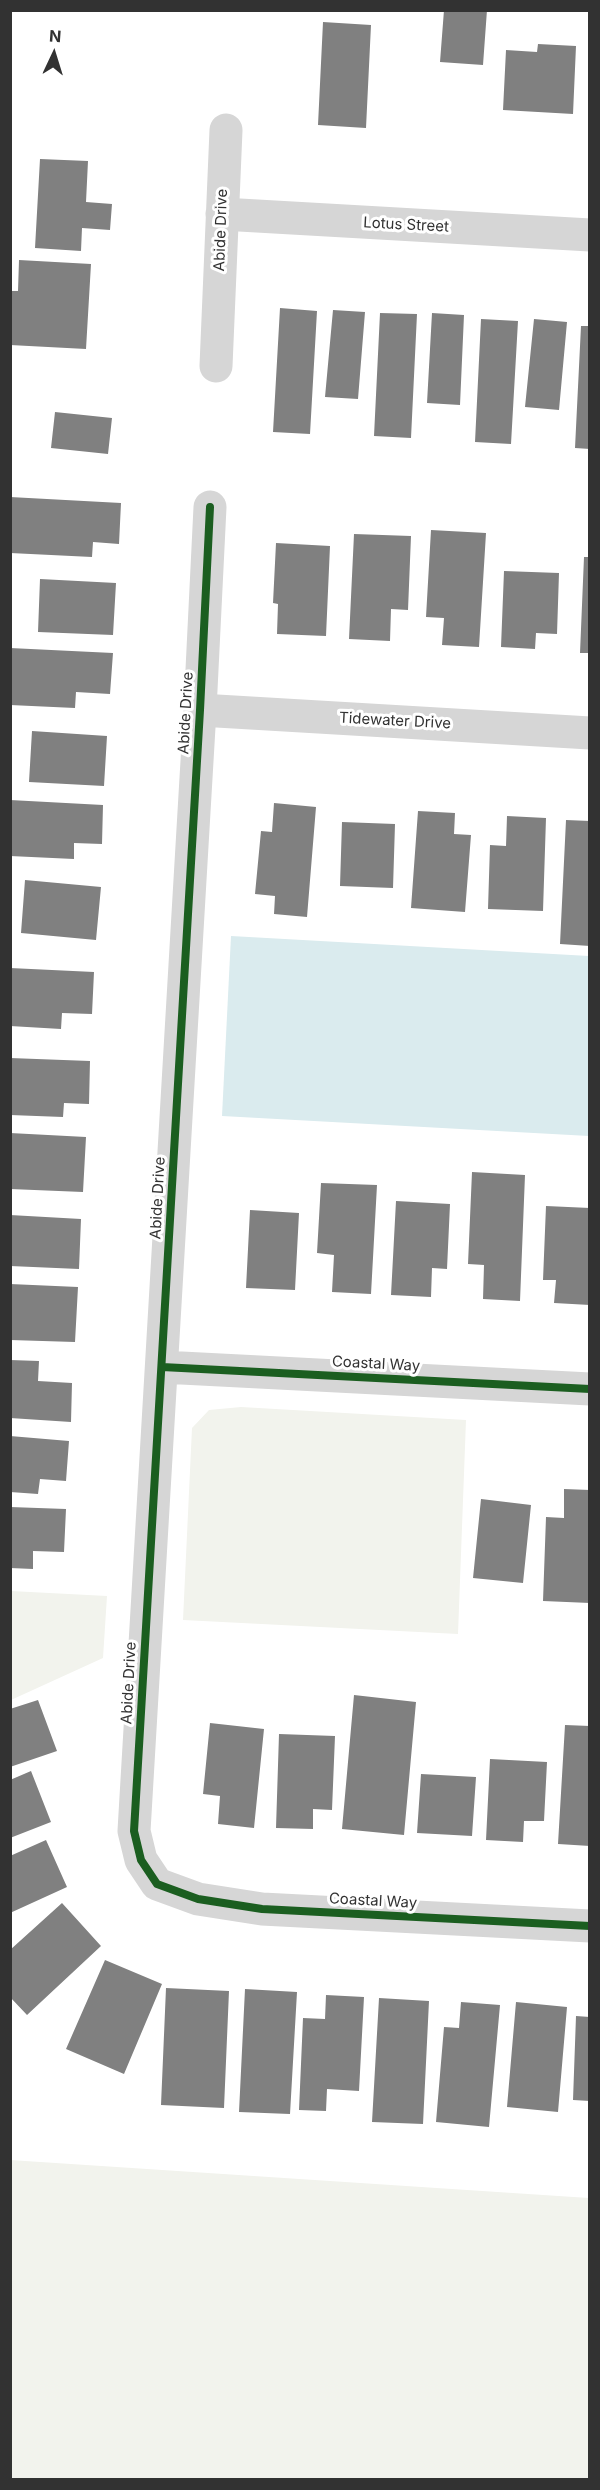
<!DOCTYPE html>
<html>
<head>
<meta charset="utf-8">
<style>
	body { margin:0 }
	#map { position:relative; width:600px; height:2490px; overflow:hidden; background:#fff; font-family:Inter,sans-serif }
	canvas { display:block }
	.frame { position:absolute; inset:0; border:12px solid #323232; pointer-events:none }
	.north { position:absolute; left:24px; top:24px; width:60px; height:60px; -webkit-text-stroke:4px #fff; paint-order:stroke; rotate:4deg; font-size:16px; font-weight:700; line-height:24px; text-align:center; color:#323232 }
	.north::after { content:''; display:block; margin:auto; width:21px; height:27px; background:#323232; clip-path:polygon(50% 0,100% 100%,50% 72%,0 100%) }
</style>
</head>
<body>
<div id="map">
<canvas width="600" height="2490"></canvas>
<div class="frame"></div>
<div class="north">N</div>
</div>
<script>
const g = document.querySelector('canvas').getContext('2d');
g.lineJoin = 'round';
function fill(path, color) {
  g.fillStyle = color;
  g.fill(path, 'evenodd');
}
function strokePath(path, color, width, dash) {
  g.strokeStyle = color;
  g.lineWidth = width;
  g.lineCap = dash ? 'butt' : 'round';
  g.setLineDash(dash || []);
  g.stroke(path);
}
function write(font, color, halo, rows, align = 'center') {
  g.font = font + ' Inter,sans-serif';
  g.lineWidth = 6;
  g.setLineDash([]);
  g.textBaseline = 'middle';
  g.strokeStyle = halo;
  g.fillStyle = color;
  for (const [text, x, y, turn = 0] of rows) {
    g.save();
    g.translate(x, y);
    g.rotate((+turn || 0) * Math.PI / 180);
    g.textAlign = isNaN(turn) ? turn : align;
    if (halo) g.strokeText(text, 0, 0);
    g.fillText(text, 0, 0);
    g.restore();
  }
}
const green = new Path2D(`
	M241,1407L466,1420L458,1634L183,1620L192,1428L209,1410Z
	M11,1591L107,1596L103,1658L11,1700Z
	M10,2160L589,2198V2479H11Z`);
const water = new Path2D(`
	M231,936L589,956V1136L222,1116Z`);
const building = new Path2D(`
	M444,10H487L483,65L440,62Z
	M323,22L371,25L366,128L318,125Z
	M538,44L576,46L573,114L503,110L506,50L537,52Z
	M40,159L88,161L86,202L112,204L110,230L82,228L81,251L35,248Z
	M19,260L91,264L86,349L10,345V291H18Z
	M280,308L317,311L310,434L273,432Z
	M333,310L365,312L358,399L325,397Z
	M380,313L417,314L411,438L374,436Z
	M432,313L464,315L460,405L427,403Z
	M481,319L518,321L511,444L475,442Z
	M534,319L567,322L559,410L525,407Z
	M581,326H590V449L575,448Z
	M55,412L112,418L108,454L51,448Z
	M10,497L121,503L119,544L93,542L92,557L10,553Z
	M431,530L486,533L479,647L442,645L444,618L426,617Z
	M354,534L411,536L408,610L391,609L390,641L349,639Z
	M276,543L330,546L326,636L277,634L278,604L273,603Z
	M584,557H590V653H580Z
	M504,571L559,573L557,634L536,633L535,649L501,647Z
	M40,579L116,583L113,635L38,632Z
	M10,648L113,653L110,694L76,692L75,708L10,705Z
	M32,731L107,736L104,786L29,782Z
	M10,800L103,805L102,844L74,843V859L10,856Z
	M274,803L316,807L307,917L274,914L275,896L255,894L261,831L272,832Z
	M418,811L455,813L454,834L471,835L465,912L411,908Z
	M507,816L546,818L543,911L488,909L490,845L506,846Z
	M566,820L590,821V946L560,944Z
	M342,822L395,824L393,888L340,886Z
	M25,880L101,887L96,940L21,933Z
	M10,968L94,972L92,1014L62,1013L61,1029L10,1026Z
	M10,1058L90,1061L89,1104L64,1103L63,1117L10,1115Z
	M10,1133L86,1137L83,1192L10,1189Z
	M472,1172L525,1175L520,1301L483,1299L484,1265L468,1264Z
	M321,1183L377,1185L371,1294L332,1292L334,1255L317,1253Z
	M396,1201L450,1204L447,1269L432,1268L431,1297L391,1295Z
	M546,1206L590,1208V1305L554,1303L556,1280H543Z
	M250,1210L299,1213L295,1290L246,1288Z
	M10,1215L81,1219L79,1269L10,1266Z
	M10,1284L78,1287L75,1342L10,1340Z
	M10,1360L39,1361L38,1381L72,1383L71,1422L10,1418Z
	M10,1436L69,1441L66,1481L40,1479L38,1494L10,1492Z
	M564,1489L590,1490V1603L543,1601L546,1517L564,1518Z
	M481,1499L531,1505L523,1583L473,1578Z
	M10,1507L66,1509L64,1552L33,1551V1569L10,1568Z
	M354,1695L416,1702L404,1835L342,1829Z
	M38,1700L57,1751L10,1767V1709Z
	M210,1723L264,1729L254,1828L218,1824L220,1796L203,1794Z
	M565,1725L590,1726V1846L558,1844Z
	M279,1734L335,1736L332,1810L313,1809V1829L276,1828Z
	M490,1759L547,1762L544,1821H524L523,1842L486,1840Z
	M31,1771L51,1822L10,1838V1780Z
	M421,1774L476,1777L472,1836L417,1833Z
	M46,1840L67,1887L10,1913V1856Z
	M62,1903L101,1946L27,2015L10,1997V1950Z
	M105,1960L162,1984L124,2074L66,2049Z
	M166,1988L229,1991L224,2108L161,2105Z
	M245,1989L297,1992L290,2114L239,2112Z
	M326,1995L364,1997L359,2091L327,2089L326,2111L299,2110L303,2018L325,2019Z
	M379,1998L429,2001L423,2124L372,2122Z
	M461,2002L500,2005L489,2127L436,2122L444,2027L459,2028Z
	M516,2002L567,2007L558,2112L507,2107Z
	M576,2016L590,2017V2101L573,2100Z`);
const street = new Path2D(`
	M222,214L590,235
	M216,366L226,130
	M210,507L200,710L134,1831L141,1860L157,1884L198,1899L262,1909L590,1926
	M200,710L590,733
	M162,1367L590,1389`);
const cycleway = new Path2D(`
	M210,507L200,710L134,1831L141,1860L157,1884L198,1899L262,1909L590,1926
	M162,1367L590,1389`);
const streetNames = [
	["Lotus Street",406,225,3],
	["Abide Drive",221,230,-88],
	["Abide Drive",186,713,-87],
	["Tidewater Drive",395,721,3],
	["Abide Drive",158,1198,-87],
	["Coastal Way",376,1364,3],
	["Abide Drive",129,1683,-87],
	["Coastal Way",373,1901,3]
];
fill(green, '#f2f3ed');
fill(water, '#daebee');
fill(building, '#808080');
strokePath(street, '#d6d6d6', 33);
strokePath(cycleway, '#1b5e20', 8);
write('15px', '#323232', '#fff', streetNames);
</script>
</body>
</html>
